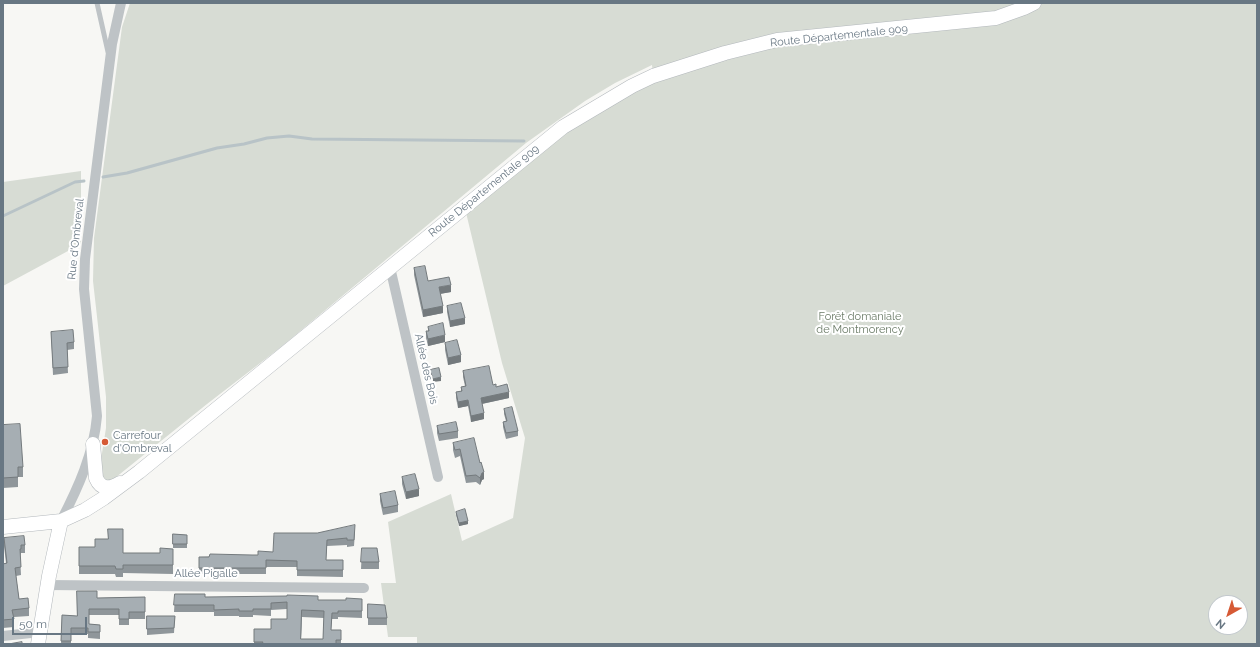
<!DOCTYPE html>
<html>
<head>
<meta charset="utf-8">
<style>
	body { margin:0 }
	#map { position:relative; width:1260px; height:647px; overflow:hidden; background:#f7f7f4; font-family:Raleway,sans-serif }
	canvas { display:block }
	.frame { position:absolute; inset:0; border:4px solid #687783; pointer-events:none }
	.north { position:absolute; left:1208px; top:595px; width:40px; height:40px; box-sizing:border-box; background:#fff; border:1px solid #c3c9cd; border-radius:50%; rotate:219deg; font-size:11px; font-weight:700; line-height:16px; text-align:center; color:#687783 }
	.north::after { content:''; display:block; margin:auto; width:14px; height:18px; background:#d65a35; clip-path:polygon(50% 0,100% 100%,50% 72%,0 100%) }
	.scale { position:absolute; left:12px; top:617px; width:75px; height:18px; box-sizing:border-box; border:2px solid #687783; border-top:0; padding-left:5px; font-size:12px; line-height:14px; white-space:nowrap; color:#687783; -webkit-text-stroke:3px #fff; paint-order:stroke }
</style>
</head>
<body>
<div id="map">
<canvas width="1260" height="647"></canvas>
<div class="frame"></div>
<div class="north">N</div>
<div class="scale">50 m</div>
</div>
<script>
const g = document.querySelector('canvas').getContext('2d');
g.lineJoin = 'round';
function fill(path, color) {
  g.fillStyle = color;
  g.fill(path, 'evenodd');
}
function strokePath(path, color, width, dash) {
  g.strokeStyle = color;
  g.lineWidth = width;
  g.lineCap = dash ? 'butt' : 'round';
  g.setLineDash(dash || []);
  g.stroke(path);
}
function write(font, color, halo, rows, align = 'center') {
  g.font = font + ' Raleway,sans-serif';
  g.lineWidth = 4;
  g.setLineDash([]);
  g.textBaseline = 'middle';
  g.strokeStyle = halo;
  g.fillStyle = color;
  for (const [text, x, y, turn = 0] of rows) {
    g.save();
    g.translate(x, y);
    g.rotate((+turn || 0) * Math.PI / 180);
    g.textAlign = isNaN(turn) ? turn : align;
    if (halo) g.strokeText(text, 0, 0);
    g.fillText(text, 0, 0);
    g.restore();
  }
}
const green = new Path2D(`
	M130,3H1257V644H417V637H388L381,583H396L388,522L451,494L462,541L513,518L525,438L502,363L463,200L653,76L652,65L615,83L585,101L526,143L281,347L207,404L110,482L104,479L99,472L106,428V397L93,281L94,238L122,27ZM1216,603H1240V627H1216Z
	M81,171V244L3,286V182Z`);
const stream = new Path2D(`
	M103,177L127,173L217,148L244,144L267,138L289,136L312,139L524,141
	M3,216L75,182L84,181`);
const lane = new Path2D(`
	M97,3L108,52`);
const street = new Path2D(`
	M390,267L438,477
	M61,521C78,488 94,453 97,416L84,289L85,259L112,44L121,3
	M47,585L364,588
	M3,636L40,632`);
const secondary = new Path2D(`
	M93,444L96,478C101,490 110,489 120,483
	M3,527L61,521L85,510L104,498L139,472L563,127L632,86L653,76L725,53L777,40L996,18L1024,8L1034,3
	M38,644L49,576L61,521`);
const wall = new Path2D(`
	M414,268L428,281L451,292L440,294L443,313L423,317L414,275Z
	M447,306L465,324L450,327L447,312Z
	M428,327L445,342L428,346L426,338V331H428Z
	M51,332L74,342V349L67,350L68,373L53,375Z
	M445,343L461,362L448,365L445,350Z
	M463,371L496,387L509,398L482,404L484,419L471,422L468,406L458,408L456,398V392L461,391V387L465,386L463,377Z
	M504,409L518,431V436L506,439L503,427V422L506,421L504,414Z
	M3,425L23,467V477H18V487L3,488Z
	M437,426L458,431V438L439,441L437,433Z
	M453,443L480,463L484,479L482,480L480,485L476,482L466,483L460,456L455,458L453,450Z
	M402,477L419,496L406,499L402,484Z
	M380,494L398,505V512L383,515L380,501Z
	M456,512L468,524L459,526L456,515Z
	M355,532L354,546L347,547V545L327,546L326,560H343V577L297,576V567H266V574H199V557L258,555L273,552L317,533Z
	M173,534L187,535V548H173Z
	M4,538L25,545V553H21L20,556L21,575L16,576L19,599L29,608V616L14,617V627L3,628V564L6,563L4,546Z
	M79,547H95L123,553H160L173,549V574L123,573V577H116L115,574H79Z
	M362,548L379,562V569H361Z
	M175,594L205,597L318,600H346L362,599V618L338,617V619H332L331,630H341V644H254V629H271L287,619V609L271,610V616L253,615V617H239V616H214V612H174ZM302,617L324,618L323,639H301Z
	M145,597V619H129V625H119V615H89V624L100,625V639L88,638V634H71V644H61L62,615L77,616L97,598Z
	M368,604L387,618V625H368Z
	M147,616H175L174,633L147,635Z`);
const shadedWall = new Path2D(`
	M451,285V292L439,294V287Z
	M443,306V313L423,317V310Z
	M465,318V324L450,327V321Z
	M445,335V342L428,346V339Z
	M461,355V362L448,365V358Z
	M441,377V381L433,382V379Z
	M509,392V398L481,404V398Z
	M468,400V406L458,408V402Z
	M484,413V419L471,422V416Z
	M484,472V479L482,480L480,485V478L482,473Z
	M419,489V496L406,499V492Z
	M468,521V524L459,526V523Z`);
const building = new Path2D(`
	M425,266L428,281L449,277L451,285L439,287L443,306L423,310L414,268Z
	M461,303L465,318L450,321L447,306Z
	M443,323L445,335L428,339L426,331H429L428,327Z
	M73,330L74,342L67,343L68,367L53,368L51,332Z
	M457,340L461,355L448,358L445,343Z
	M489,366L493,385L496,384V387L507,384L509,392L481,398L484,413L471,416L468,400L458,402L456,392L462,391L461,387L466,386L463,371Z
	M439,368L441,377L433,379L430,370Z
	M512,407L518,431L506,433L503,422L507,421L504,409Z
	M456,422L458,431L439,434L437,426Z
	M20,424L23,467H18V477L3,478V425Z
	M474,438L480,463L481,462L484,472L482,473L480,478L476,475L466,476L460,449L455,450L453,443Z
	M415,474L419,489L406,492L402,477Z
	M395,491L398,505L383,508L380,494Z
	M465,509L468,521L459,523L456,512Z
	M355,525L354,540H347V538L327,540L326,560H343V570H297V561L266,560V568H199V557H209L210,554L252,555H258V551L273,552L274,533H317Z
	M108,529H123V553H160V548L173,549V565H123V569H116L115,566H79V547H95V539H108Z
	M173,534L187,535V544H173Z
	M24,536L25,545H21V549H20L21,567L15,568L19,599L28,598L29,608L12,610L14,619L3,620V564L7,563L4,538Z
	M362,548H377L379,562H361Z
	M77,591H97V598L145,597V612H129V619H119V609H89V624L100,625V632H88V628H71V641H61L62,615L77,616Z
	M175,594H205V597L287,596V595L318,596V600H346V598L362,599V611H338V613H332L331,630H341V640H336V644H262L263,642H254V629H271V619H287V602L271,603V609H253V611H239V609L214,610V605H174ZM302,610L324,611L323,639H301Z
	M368,604L385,605L387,618H368Z
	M147,616H175L174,628L147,629Z
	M22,642V644H9Z`);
const markers = [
	[105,442,4,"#d65a35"]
];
const streetNames = [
	["Route Départementale 909",839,36,-6],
	["Route Départementale 909",484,191,-39],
	["Rue d'Ombreval",76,239,-84],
	["Allée des Bois",426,369,77],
	["Allée Pigalle",206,574]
];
const parkNames = [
	["Forêt domaniale",860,317],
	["de Montmorency",860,330]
];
const poiNames = [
	["Carrefour",113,436],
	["d'Ombreval",113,449]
];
fill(green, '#d7dcd4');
strokePath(stream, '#b8c3c7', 3);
strokePath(secondary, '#b3b8bc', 15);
strokePath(lane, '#bec3c6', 5);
strokePath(street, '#bec3c6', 10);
strokePath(secondary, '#fff', 14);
fill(wall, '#8f969a');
fill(shadedWall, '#747a7d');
fill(building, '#a6aeb3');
strokePath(building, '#747a7d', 1);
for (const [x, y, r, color] of markers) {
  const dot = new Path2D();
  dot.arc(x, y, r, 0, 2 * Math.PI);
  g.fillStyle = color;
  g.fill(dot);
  strokePath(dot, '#fff', 1.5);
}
write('11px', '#687783', '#fff', streetNames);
write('11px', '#6b7b67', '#fff', parkNames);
write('11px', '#687783', '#fff', poiNames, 'left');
</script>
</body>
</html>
